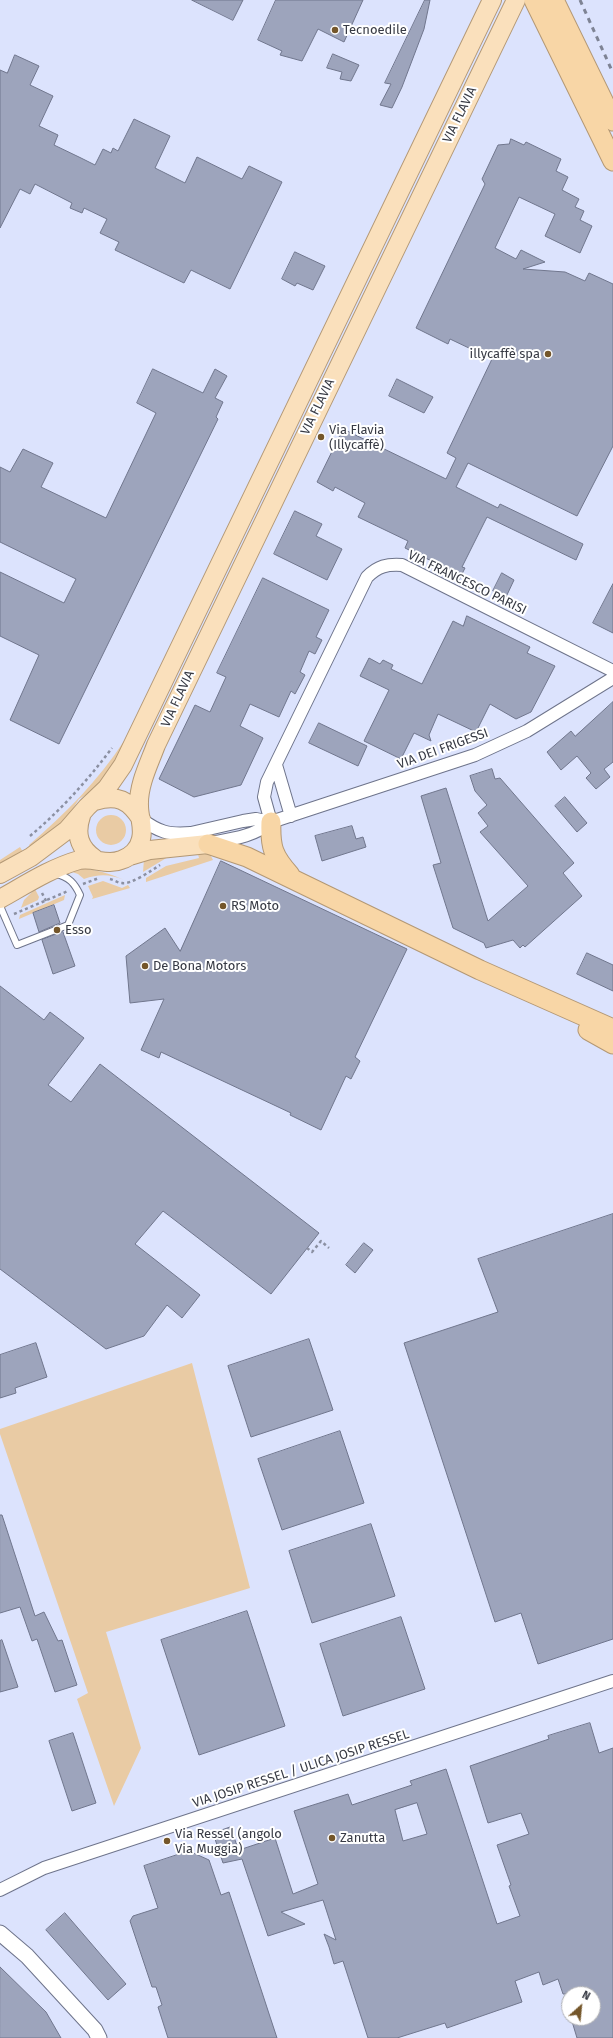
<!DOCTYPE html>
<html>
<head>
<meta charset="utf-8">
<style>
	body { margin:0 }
	#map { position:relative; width:613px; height:2038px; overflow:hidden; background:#dce3fd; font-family:"Fira Sans",sans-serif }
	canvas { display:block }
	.north { position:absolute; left:561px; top:1986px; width:40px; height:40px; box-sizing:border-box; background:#fff; border:1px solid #afb0b4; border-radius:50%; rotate:27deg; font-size:11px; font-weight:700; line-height:16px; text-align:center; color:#373a44 }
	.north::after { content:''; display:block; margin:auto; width:14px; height:18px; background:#74562a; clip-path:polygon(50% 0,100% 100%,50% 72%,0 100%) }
</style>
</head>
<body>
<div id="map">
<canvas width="613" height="2038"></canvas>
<div class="north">N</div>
</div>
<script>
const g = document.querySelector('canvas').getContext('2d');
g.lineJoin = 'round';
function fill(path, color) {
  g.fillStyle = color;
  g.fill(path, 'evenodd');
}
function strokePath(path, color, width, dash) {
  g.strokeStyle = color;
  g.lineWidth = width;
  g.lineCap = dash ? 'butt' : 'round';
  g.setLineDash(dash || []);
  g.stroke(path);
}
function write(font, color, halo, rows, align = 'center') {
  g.font = font + ' "Fira Sans",sans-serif';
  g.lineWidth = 4;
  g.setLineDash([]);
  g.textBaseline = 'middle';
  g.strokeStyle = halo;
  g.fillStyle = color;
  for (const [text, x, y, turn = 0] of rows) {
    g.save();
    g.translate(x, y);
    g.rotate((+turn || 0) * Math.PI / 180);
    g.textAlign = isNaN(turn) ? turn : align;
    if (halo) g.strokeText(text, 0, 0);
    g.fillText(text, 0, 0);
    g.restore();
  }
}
const green = new Path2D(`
	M124,741L126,743L108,773L94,790L79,799L65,821L31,848L29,845C65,814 98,781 124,741Z
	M96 830a15 15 0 1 1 30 0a15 15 0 1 1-30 0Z
	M20,847L23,852L0,866V860Z
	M208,850L213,860L146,882V878L166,866L199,858L197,851Z
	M168,857L143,872L144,859Z
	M78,868C94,869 109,873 124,880C109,874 99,874 84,879L78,874L69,871Z
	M103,881L122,888L128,885L130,888L92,899L93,897L88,886Z
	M35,889L39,897L38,900L21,908L24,900Z
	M65,895L64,900L19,919L20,915Z
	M192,1363L250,1588L106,1632L141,1748L114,1806L77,1699L88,1693L0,1434V1429Z`);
const building = new Path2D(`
	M192,0H243L233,20Z
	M276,0H363L344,42L318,29L302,61L280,55L282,51L258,40Z
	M425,0H430L424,29L402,87L392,108L380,105L391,84L385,83Z
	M333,54L359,65L351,81L340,79L342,72L327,68Z
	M15,55L39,66L30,85L53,96L39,126L58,135L54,145L81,158L95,165L103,149L111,153L113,148L118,151L134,119L170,136L155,168L185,183L197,157L242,179L249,166L282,182L230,289L191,270L184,283L115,250L119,242L100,233L107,219L84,208L82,213L70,208L72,203L35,184L30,194L20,189L0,228V70L7,73Z
	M511,139L524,145L526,142L561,159L556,171L568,177L562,190L579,199L575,207L584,211L580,220L592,226L580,253L545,236L555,214L519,197L495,248L516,259L521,250L545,262L523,269L565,272L585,281L589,273L613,284V446L577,516L468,463L456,487L498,508L500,504L583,544L576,560L487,517L462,567L465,568L459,580L448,575L450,570L405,548L408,541L358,517L365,503L335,487L333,491L317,482L343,429L446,479L456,458L447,453L492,359L450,339L448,344L416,328L485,184L482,179L498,145L509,144Z
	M295,252L325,266L313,290L297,283L295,286L282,279Z
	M153,369L203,393L215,369L227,376L215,398L223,402L216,417L218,419L59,744L10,720L39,655L0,636V572L64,603L76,579L0,542V467L10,472L23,449L53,463L41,487L106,518L156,413L137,403Z
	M397,379L433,397L424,413L389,396Z
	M295,511L322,524L316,536L342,549L327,580L274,554Z
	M502,573L514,580L506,597L493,591Z
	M263,578L329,610L316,637L322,640L315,654L309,651L300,672L305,675L295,694L291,691L279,717L250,704L240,726L263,738L241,785L194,797L159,779L195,705L210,712L226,677L217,673Z
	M613,584V633L593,623Z
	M467,616L530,647L527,653L555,666L531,712L516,719L490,704L476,732L438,714L429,735L431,741L414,733L401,759L364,741L389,690L360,676L369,658L380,664L383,660L393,665L391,669L422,684L453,621L463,626Z
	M613,702V762L604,769L610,777L596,789L586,778L591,773L577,756L561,770L547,752L571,731L575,736Z
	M319,723L367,746L358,766L309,743Z
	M492,769L495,779L500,778L574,863L563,873L582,896L525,947L523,945L520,948L513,940L486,948L484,943L453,928L433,865L441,863L421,796L446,788L488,921L528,886L480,832L488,826L478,813L487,805L475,791L470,776Z
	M565,797L587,823L577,832L555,806Z
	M352,826L356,839L363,837L366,847L322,861L315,836Z
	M221,861L407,949L355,1057L360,1061L351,1079L346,1076L321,1130L290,1115L291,1113L161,1052L159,1058L141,1050L164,999L130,1003L126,956L165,928L180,951Z
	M54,905L60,923L39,932L33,913Z
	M63,932L75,966L53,974L42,940Z
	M587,953L613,965V991L577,974Z
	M0,986L44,1020L50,1012L84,1038L48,1085L71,1102L100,1064L319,1233L271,1294L163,1211L135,1244L200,1295L182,1318L167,1305L144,1336L106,1349L0,1269Z
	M613,1214V1639L538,1664L521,1613L495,1622L404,1343L498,1312L478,1259Z
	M364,1243L373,1250L355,1273L346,1265Z
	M309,1339L333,1410L251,1437L228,1366Z
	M36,1343L47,1377L15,1388L16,1393L0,1398V1355Z
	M340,1431L364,1503L282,1530L258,1459Z
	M0,1515H2L35,1616L44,1612L58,1641L62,1640L77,1685L55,1692L37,1639L32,1641L20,1607L0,1613Z
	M371,1524L395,1596L312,1623L289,1551Z
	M247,1611L285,1726L199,1755L161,1640Z
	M401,1617L425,1689L343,1716L320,1644Z
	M2,1640L18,1687L0,1692V1641Z
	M590,1723L599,1753L613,1748V2038H577L571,2018H593V1994H563L558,1979L543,1985L539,1972L515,1981L522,2002L447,2028L445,2023L397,2038H368L343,1961L334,1964L329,1947L324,1934L336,1940L323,1900L281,1912L305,1924L268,1936L242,1859L223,1863L213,1833L230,1827L240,1853L239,1850L275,1838L293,1894L318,1884L294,1811L348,1794L352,1805L412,1785L410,1781L446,1769L497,1924L520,1916L509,1886L511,1885L497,1845L529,1834L521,1813L488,1823L470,1766L549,1739L548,1736ZM417,1803L427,1834L403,1841L395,1810Z
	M73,1733L96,1803L72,1811L49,1741Z
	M189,1851L209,1860L221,1895L229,1892L277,2038H168L158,2007L162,2005L156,1987H152L130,1921L133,1916L158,1908L144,1866Z
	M65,1913L126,1984L108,2000L46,1930Z
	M0,1967L46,2012L61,2038H0Z`);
const path = new Path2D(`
	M30,836C61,810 87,781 112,748
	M110,879C114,880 118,883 122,883C131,885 152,870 160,865
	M83,884L99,878
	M42,893L46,901
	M14,914L68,891
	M307,1248L312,1252L321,1241L329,1248`);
const service = new Path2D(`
	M0,906L17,945L68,925L80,895C75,884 69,876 55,874`);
const minor = new Path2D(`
	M276,765L291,816
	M141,819C159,832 168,835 191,833L243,821L256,819L271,822
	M271,822L264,797L267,782L367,577C378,566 387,564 402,565L613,671
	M210,843C232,839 253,837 271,822L475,755L527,731L613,678
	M0,1890L44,1868L613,1681`);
const tertiary = new Path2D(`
	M0,1933L27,1956L95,2030L99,2038`);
const primary = new Path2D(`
	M95,801C117,794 129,800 141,819
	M81,816C75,834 79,848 95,859
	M130,856L150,850L208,844
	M0,874L31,857L67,830L87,807L107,788L123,765L492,0
	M0,899C25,885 51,868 79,860C94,857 107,866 121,860C131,857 139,849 141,839C144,828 139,817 139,806C138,785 149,764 156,745L516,0`);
const trunk = new Path2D(`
	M534,0L613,161
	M554,0L613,121
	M271,822C270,847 273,856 290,875
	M208,844L247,857L480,970L613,1029
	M588,1030L613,1044`);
const rail = new Path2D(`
	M580,0L613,73`);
const markers = [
	[335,30,4,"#74562a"],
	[548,354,4,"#74562a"],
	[321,437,4,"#74562a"],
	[223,906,4,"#74562a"],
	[57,930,4,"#74562a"],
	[145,966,4,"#74562a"],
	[332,1838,4,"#74562a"],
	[167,1841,4,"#74562a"]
];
const poiNames = [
	["Tecnoedile",343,30],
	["illycaffè spa",540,354,"right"],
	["Via Flavia",329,430],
	["(Illycaffè)",329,445],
	["RS Moto",231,906],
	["Esso",65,930],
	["De Bona Motors",153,966],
	["Via Ressel (angolo",175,1834],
	["Via Muggia)",175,1849],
	["Zanutta",340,1838]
];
const streetNames = [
	["VIA FLAVIA",460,115,-64],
	["VIA FLAVIA",318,407,-64],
	["VIA FRANCESCO PARISI",467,583,26],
	["VIA FLAVIA",178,699,-65],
	["VIA DEI FRIGESSI",443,749,-20],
	["VIA JOSIP RESSEL / ULICA JOSIP RESSEL",301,1769,-18]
];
fill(green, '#e9cba4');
fill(building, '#9da4bc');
strokePath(building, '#70768d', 1);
strokePath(service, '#6e748b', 8);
strokePath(minor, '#6e748b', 14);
strokePath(tertiary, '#6e748b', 17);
strokePath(primary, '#b39875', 20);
strokePath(trunk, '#b39875', 21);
strokePath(path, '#8b90a2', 2.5, [3, 3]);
strokePath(service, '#fff', 6);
strokePath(minor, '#fff', 12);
strokePath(tertiary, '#fff', 15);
strokePath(primary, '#fae0bc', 18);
strokePath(trunk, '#f8d6a6', 19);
strokePath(rail, '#7e8394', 3, [5, 5]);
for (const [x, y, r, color] of markers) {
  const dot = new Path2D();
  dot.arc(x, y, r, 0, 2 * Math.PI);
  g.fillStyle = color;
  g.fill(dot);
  strokePath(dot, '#fff', 1.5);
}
write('13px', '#373a44', '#fff', poiNames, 'left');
write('13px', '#373a44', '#fff', streetNames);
</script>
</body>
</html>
